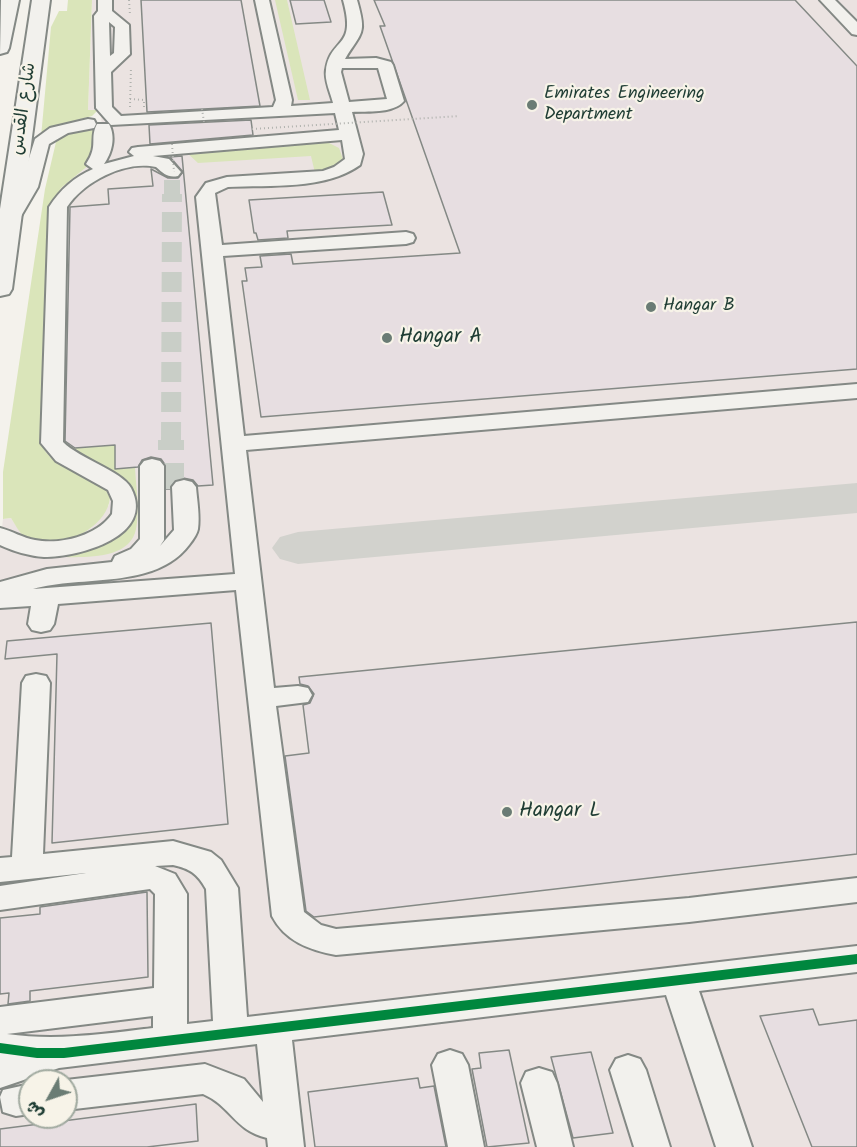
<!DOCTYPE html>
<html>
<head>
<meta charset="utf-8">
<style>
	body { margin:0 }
	#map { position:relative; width:857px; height:1147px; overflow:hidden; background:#f4f2ec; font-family:Kalam,"Playpen Sans Arabic",sans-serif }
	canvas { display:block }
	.north { position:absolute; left:18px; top:1069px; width:60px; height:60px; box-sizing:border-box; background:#f7f3e8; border:2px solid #a1aaa0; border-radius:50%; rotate:230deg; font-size:16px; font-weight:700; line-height:24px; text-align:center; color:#1f3d34 }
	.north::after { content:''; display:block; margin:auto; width:21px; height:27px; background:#6a7c74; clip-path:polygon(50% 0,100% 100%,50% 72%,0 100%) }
</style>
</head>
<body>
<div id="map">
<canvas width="857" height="1147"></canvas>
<div class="north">ش</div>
</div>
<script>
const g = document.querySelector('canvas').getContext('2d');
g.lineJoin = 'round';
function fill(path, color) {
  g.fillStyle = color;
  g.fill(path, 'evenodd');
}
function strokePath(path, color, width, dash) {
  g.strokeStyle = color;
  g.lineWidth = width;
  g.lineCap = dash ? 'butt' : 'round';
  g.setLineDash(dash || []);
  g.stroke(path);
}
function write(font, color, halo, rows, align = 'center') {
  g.font = font + ' Kalam,"Playpen Sans Arabic",sans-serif';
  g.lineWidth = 4.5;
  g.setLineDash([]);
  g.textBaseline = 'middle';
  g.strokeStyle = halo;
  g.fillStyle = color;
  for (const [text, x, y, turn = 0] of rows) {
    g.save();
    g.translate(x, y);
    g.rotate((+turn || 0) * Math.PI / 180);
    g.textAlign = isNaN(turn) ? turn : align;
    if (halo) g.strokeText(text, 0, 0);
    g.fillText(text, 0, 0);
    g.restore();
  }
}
const built = new Path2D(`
	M92,0H857V1147H0V546L3,519L11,518L23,536L68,539L91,528L109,505L110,498L108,491L51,458L45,451L41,437L56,198L61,188L95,160L102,134L101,110L88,111ZM30,1081H66V1117H30Z`);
const green = new Path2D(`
	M68,0H92L88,110H98L92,116L59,125L41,137L51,27L59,11H67Z
	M275,0H287L310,100H298Z
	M82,129L98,131L95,160L61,188L56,198L41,437L45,451L51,458L104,485L110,498C107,530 53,555 25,537C19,533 15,524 11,518L3,519V472L45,189L56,142L64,134Z
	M325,141L339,148L343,159L335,167L315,173L311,156L198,163L184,150Z
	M115,445L116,469L135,468C136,487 140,510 136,529C130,561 81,557 58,557V555L93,548L112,539L129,494L63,449Z`);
const taxiway = new Path2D(`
	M857,483V513L298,564L280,559L272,548L280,537L298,532Z`);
const building = new Path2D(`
	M141,0H241L260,106L147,112Z
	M290,0H324L331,22L296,24Z
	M374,0H795L857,66V369L261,417L242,281H247L245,268L262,267L260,256L291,254L293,264L460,253L380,26H385Z
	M251,120L253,135L150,144L149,125Z
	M182,156L213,485L198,486L193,480L183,478L174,481L170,489H166V466L161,459L151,457L142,460L138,467L115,469V445L75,448L65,441L70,207L109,204L108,189L153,186L151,169L168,178H178L183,172L170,157Z
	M383,192L392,225L287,231L288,238L258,240L256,233H254L249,200Z
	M857,622V854L314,917L306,911L285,756L309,753L303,705L310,703L314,694L308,686L300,684L299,677Z
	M211,623L228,824L52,843L57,654L5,659L7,641Z
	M147,892L148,977L30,991V1001L8,1004L9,993L0,994V918L40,914V907Z
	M813,1009L819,1025L857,1020V1147H812L760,1016Z
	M509,1050L529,1143L487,1147L472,1069L481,1068L479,1053Z
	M591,1052L613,1133L573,1138L551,1057Z
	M418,1078L420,1088L434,1086L446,1147H315L308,1092Z
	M196,1104L198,1141L147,1147H0V1129Z`);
const minorTunnelFar2 = new Path2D(`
	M172,196V172`);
const minorTunnelFar1 = new Path2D(`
	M171,442L172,194`);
const minorTunnel = new Path2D(`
	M171,489V440`);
const path = new Path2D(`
	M129,0L130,15
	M130,99L144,100V108
	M130,107L131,67`);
const minor = new Path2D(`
	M98,0H112V11L129,25L130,54L111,72L112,107L121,116L273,107L276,100L255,0H269L292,100L291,106L333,103C331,94 324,80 326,70C331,36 357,50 343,0H357C367,35 362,31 345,59L376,58L391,62L393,65L404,101C393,114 367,111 352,112L363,154L360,165C325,190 270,185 228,187L215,193L222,245L406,232L413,234L415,238L413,242L406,244L223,256L244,436L857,384V398L246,450L274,688L298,686L308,688L312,695L308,702L276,706L304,912L321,925L336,929L689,898L857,878V902L689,922L336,955C309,950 285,941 272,916L236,590L58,604L54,624L50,630L41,632L32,630L28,624L31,606L0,608V582L47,569L112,562L115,556L131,549L140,539V466L144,461L152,459L160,461L164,466V540L160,546L174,530L172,487L176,482L184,480L192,482L196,487C197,500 200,516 198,529C197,534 193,540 189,545C155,590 82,575 33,589L235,574L196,197L206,183L227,177L323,171L334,167L345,159L342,140L153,156L169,159L181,172L178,176C168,178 164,174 156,167C126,160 84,181 67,207L63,442C80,459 122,471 131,488C156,536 80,557 44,557C29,556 13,551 0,545V528C12,531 23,538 35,540C60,545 97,536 112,514L113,501L108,490L56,461L41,443L49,207C60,190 74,177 93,169L86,164C99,145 89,139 97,124H109C116,137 112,153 104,164L134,156L129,152L132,148L138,147L339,130L335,113L111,125L96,108L94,16L98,11ZM109,22L115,27L114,53L110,56ZM342,68H378L387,99L349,102L341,72Z
	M820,0H835L857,22V35L852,34Z
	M88,119L94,120L96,124L94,128L68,133L49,144L38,187L17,223L15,227H1L0,221L20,187L35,139L50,128Z
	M36,674L46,676L50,683L43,854L173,841L211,852L221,860L238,888L247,1017L857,946V972L699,991L752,1147H716L666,995L292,1040L304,1147H268L267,1138C234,1130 231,1106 203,1094L66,1110V1081H62L66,1080L205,1064L244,1079L263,1102L257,1044L59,1068L0,1088V1007L154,988L155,894L150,889L0,910V886L86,873L0,882V858L12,857L22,683L26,676ZM173,865C190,869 197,873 206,889L213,1021L187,1024V894L175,874L155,866ZM153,1016V1028C103,1034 56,1041 7,1034Z
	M450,1050L462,1054L468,1065L484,1147H448L432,1065L438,1054Z
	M628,1055L640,1059L646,1070L670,1147H634L610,1070L616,1059Z
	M539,1068L552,1072L557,1083L573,1147H537L521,1083L526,1072Z
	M30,1084V1114L16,1116L3,1112L0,1097L3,1090Z`);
const major = new Path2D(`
	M1,0H19L9,48L7,52L0,54Z
	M32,0H50L12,289L9,294L0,296V209Z`);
const pathBridge = new Path2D(`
	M202,109L204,122
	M252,129L459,116
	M172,144L174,172`);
const cycleway = new Path2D(`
	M857,954V964L64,1058H37L0,1053V1043L37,1048H64Z`);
const markers = [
	[532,105,6,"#6a7c74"],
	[651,307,6,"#6a7c74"],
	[387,338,6,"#6a7c74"],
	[507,812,6,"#6a7c74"]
];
const farPoinames = [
	["Emirates Engineering",544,95],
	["Department",544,116],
	["Hangar B",663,307]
];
const farStreetnames = [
	["شارع القدس",25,109,-82]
];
const poiNames = [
	["Hangar A",399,338],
	["Hangar L",519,812]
];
fill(built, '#ebe3e1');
fill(green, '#dae5ba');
fill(taxiway, '#d2d2cd');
fill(building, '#e7dee1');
strokePath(building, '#848985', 1.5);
strokePath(minorTunnelFar2, '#c9cec7', 16, [16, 8]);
strokePath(minorTunnelFar1, '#c9cec7', 20, [20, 10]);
strokePath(minorTunnel, '#c9cec7', 26, [26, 13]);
strokePath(minor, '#848985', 4);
strokePath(major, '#848985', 4);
strokePath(path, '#b0b2ae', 2, [1, 3]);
fill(minor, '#f2f1ed');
fill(major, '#f2f1ed');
strokePath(pathBridge, '#b0b2ae', 2, [1, 3]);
fill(cycleway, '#00873e');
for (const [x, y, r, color] of markers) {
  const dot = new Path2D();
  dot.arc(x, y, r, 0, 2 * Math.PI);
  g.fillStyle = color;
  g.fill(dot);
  strokePath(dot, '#f7f3e8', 2);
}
write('18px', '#1f3d34', '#f7f3e8', farPoinames, 'left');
write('18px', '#1f3d34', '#f7f3e8', farStreetnames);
write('21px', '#1f3d34', '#f7f3e8', poiNames, 'left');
</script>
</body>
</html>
